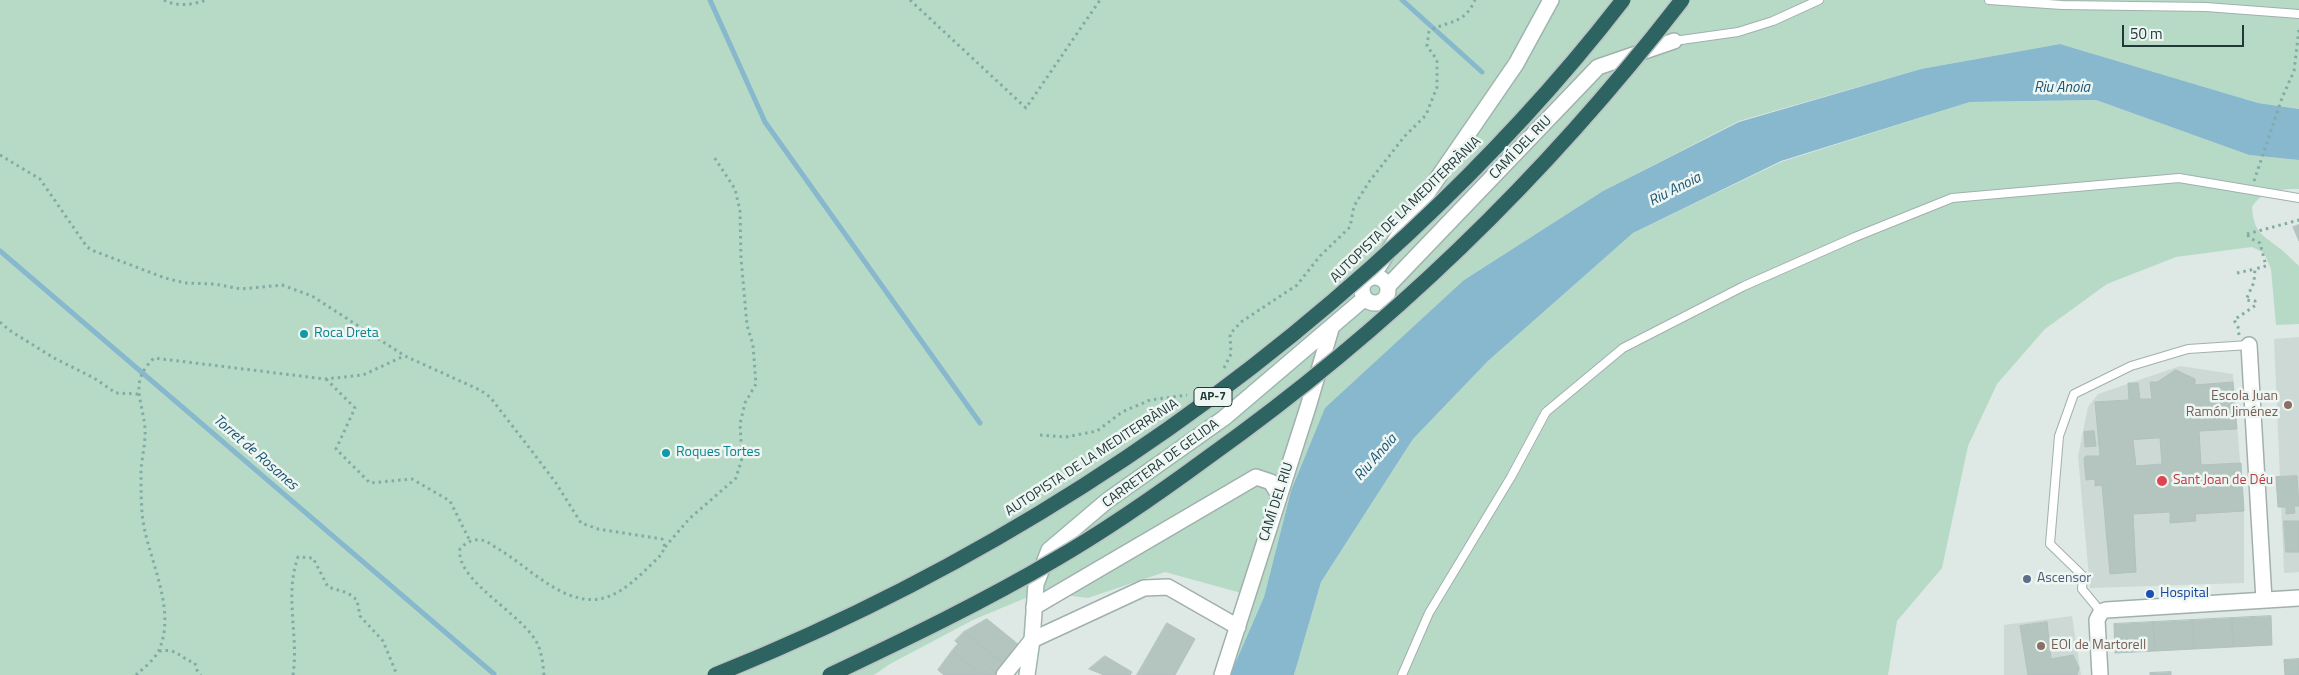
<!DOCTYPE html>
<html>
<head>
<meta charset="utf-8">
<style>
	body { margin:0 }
	#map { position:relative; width:2299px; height:675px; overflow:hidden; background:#dee9e6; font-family:"Titillium Web",sans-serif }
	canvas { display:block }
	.scale { position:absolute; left:2122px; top:25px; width:122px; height:22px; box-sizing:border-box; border:2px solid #203836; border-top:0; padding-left:6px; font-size:15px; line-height:18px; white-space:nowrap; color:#203836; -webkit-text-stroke:4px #eef6f3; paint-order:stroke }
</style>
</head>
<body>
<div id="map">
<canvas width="2299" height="675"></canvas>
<div class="scale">50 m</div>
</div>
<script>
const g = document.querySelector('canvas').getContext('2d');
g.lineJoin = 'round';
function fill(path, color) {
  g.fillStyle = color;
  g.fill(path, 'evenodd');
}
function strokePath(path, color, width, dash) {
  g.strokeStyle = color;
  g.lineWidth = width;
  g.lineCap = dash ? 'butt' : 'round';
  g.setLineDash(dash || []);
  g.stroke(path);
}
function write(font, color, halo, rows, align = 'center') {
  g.font = font + ' "Titillium Web",sans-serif';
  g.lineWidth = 5;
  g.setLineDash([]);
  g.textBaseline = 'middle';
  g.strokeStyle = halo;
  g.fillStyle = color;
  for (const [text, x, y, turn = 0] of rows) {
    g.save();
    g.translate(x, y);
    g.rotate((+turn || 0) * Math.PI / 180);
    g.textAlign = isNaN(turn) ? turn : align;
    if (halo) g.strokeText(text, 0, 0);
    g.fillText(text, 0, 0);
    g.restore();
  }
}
const built = new Path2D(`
	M2299,337V572L2284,573L2274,339Z
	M2180,366L2233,374L2244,511V583L2090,588L2078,456L2088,407L2098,394Z
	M2072,616L2081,675H2004V625Z`);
const green = new Path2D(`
	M0,0H2299V109L2258,103L2060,44L1921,69L1739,121L1603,191L1464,280L1291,491L1264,597L1230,675H1220L1252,596L1165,572L1088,598L1040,592L973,620L890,664L874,675H0Z
	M2096,100L2249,155L2299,160V189C2279,189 2263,190 2252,207C2254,234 2262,234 2282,250C2288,255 2293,261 2299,266V324L2276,325L2271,269L2264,253L2252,247L2176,257L2107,284L2045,329L1997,384L1968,446L1942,568L1897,621L1888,675H1294L1321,582L1413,439L1488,361L1633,233L1781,162L1970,102Z`);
const water = new Path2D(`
	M2060,44L2258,103L2299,109V160L2249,155L2096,100L1970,102L1781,161L1633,233L1488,361L1413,439L1321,582L1294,675H1230L1264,597L1291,491L1325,408L1464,280L1603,191L1739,122L1921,69Z`);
const stream = new Path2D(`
	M710,0L765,122L980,423
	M1402,0L1482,72
	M0,251L494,674`);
const building = new Path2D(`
	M2299,225V241L2293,227Z
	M2176,370L2195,379V385L2233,382L2237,429L2199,431L2201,465L2241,463L2244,511L2195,514L2196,521L2170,523V512L2133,514L2136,572L2110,574L2102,485L2095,486V479L2086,480L2084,458L2086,456H2100L2095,402L2129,400L2128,383H2138L2140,399H2152L2150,382H2157ZM2160,438L2162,464L2136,466L2133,440Z
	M2094,431L2096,446L2085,447L2084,432Z
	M2297,476L2299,506H2294L2295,513L2286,514V507H2278L2276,477Z
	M2284,521H2299V552H2286Z
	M2271,616L2272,645L2233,647L2232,618Z
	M2232,618L2233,647L2194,649L2192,620Z
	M987,619L1019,645L1004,664L964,632Z
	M2192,620L2194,649L2155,651L2153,622Z
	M2047,622L2051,659L2073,655L2079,668L2077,675H2028L2020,626Z
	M2153,622L2155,651L2115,653L2114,624Z
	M1167,623L1195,639L1175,675H1137Z
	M964,632L1004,664L997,673L955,641Z
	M958,644L997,673L996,675H982L952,651Z
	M952,651L982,675H944L938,670Z
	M1105,656L1132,672L1130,675H1104L1089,669Z
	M2299,659V675H2285L2284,660Z
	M2171,672V675H2150V673Z`);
const path = new Path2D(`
	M164,0C176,7 193,5 206,0
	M910,0L1026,108L1100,0
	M0,155L40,179L87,247L94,251L165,278L185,283L214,284L241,289L282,285L312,296L405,356L480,390L490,397L531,450L556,483L581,523L598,529L662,539L665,547L661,555C645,570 626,592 604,598C566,608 530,568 500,550C494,547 487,540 480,540C472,539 465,543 460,549C455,581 525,615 538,645C542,654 543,665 544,675
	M2254,181L2282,98L2294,71L2299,29
	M2247,234L2299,220
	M2237,273L2255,269
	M0,322L9,330L54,358L94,378L116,393L138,394
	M2239,335L2238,327L2234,320L2256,305L2255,301L2246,300L2254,282L2255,269L2266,266L2260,243L2250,238L2247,234
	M1224,368L1231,354L1230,334L1241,322L1297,285L1320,256L1350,227L1354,206L1369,182L1404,137L1426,115L1437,87V60L1427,46L1429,31C1449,20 1464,25 1475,0
	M326,379L355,408L336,449L370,483L412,479L450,501L470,541
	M1040,435L1066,437L1097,431L1122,412L1150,400L1187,395
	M665,547L689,519L736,478L742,458L740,424L745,403L756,384L753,345L747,325L741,258L740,211L735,189L714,157
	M159,651C178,648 179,658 195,663L196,669L201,675
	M136,675C144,668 155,659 159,650C178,606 145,555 142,512C141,498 141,484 141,470C142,456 146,442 145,428C142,398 129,382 154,358L325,379L363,375L404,356
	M293,675C299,635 284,596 298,557L313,558L328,587L348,593L357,600L360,616L383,641L397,675`);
const lane = new Path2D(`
	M1989,0L2062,5L2206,7L2299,14
	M1674,41L1738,32L1773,21L1819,0
	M2101,612L2082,589L2083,576L2050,544L2059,436L2074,394L2131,366L2188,349L2249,345
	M1402,675L1429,613L1511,477L1546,412L1623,348L1744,286L1855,237L1952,198L2179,178L2299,198`);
const street = new Path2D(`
	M1388,286L1598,67L1674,41
	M2249,345L2264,600
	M1034,607L1256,477L1271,482L1279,495
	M1004,675L1032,640L1144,588L1168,587L1238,627
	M1222,675L1308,407L1331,329
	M2100,675L2097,620L2101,612L2106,610L2299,598`);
const secondary = new Path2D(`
	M1362 290a13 13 0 1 1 26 0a13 13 0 1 1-26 0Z
	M1372,277L1404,227L1516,64L1551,0
	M1027,675L1032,640L1036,584L1049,550L1108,500L1224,418L1365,298`);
const highwayBridge = new Path2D(`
	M715,675C972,572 1207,422 1409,233C1486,161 1559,83 1623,0
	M830,675C906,639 983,602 1056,559C1108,529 1158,494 1207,458C1387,330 1547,175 1682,0`);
const markers = [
	[304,334,5,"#0f9aa8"],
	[2288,405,5,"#8d6e63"],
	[666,453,5,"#0f9aa8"],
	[2162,481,6,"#e0444e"],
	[2027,579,5,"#5c6f8a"],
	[2150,594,5,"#1a4fb4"],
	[2041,646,5,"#8d6e63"]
];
const shields = [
	[1213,397,38]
];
const shieldNames = [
	["AP-7",1213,397]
];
const streetNames = [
	["CAMÍ DEL RIU",1521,148,-46],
	["AUTOPISTA DE LA MEDITERRÀNIA",1406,210,-44],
	["AUTOPISTA DE LA MEDITERRÀNIA",1092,458,-33],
	["CARRETERA DE GELIDA",1161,464,-36],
	["CAMÍ DEL RIU",1277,502,-72]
];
const cultureNames = [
	["Roca Dreta",314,334],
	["Roques Tortes",676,453]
];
const educationNames = [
	["Escola Juan",2278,397],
	["Ramón Jiménez",2278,413],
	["EOI de Martorell",2051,646,"left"]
];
const healthNames = [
	["Sant Joan de Déu",2173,481]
];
const serviceNames = [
	["Ascensor",2037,579]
];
const transitNames = [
	["Hospital",2160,594]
];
const waterNames = [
	["Riu Anoia",2062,88],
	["Riu Anoia",1675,190,-27],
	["Torret de Rosanes",255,453,41],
	["Riu Anoia",1376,458,-49]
];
fill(built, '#cdd9d5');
fill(green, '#b7dac6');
fill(water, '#87b8cd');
strokePath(stream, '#87b8cd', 5);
fill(building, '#b4c4bf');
strokePath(building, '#b1c2be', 1);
strokePath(lane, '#a1b0ae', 10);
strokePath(street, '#a1b0ae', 18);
strokePath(secondary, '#9eb5b0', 18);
strokePath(path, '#80aca5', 3, [2.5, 4]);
strokePath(lane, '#fff', 8);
strokePath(street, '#fff', 15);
strokePath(secondary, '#fff', 15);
strokePath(highwayBridge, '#bcc3c3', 18, []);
strokePath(highwayBridge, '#2d6361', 15);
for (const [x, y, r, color] of markers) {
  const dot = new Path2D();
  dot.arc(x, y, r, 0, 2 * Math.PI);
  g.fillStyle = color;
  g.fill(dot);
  strokePath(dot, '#eef6f3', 2);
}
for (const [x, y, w] of shields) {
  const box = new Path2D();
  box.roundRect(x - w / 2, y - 9.5, w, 19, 4);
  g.fillStyle = '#eef6f3';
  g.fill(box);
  strokePath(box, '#203836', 1);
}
write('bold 12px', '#203836', null, shieldNames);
write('14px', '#203836', '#eef6f3', streetNames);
write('14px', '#0d838f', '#eef6f3', cultureNames, 'left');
write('14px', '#785e54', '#eef6f3', educationNames, 'right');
write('14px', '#be3a42', '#eef6f3', healthNames, 'left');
write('14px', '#4e5e75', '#eef6f3', serviceNames, 'left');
write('14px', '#164399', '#eef6f3', transitNames, 'left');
write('italic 15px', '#1d5672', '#eef6f3', waterNames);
</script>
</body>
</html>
